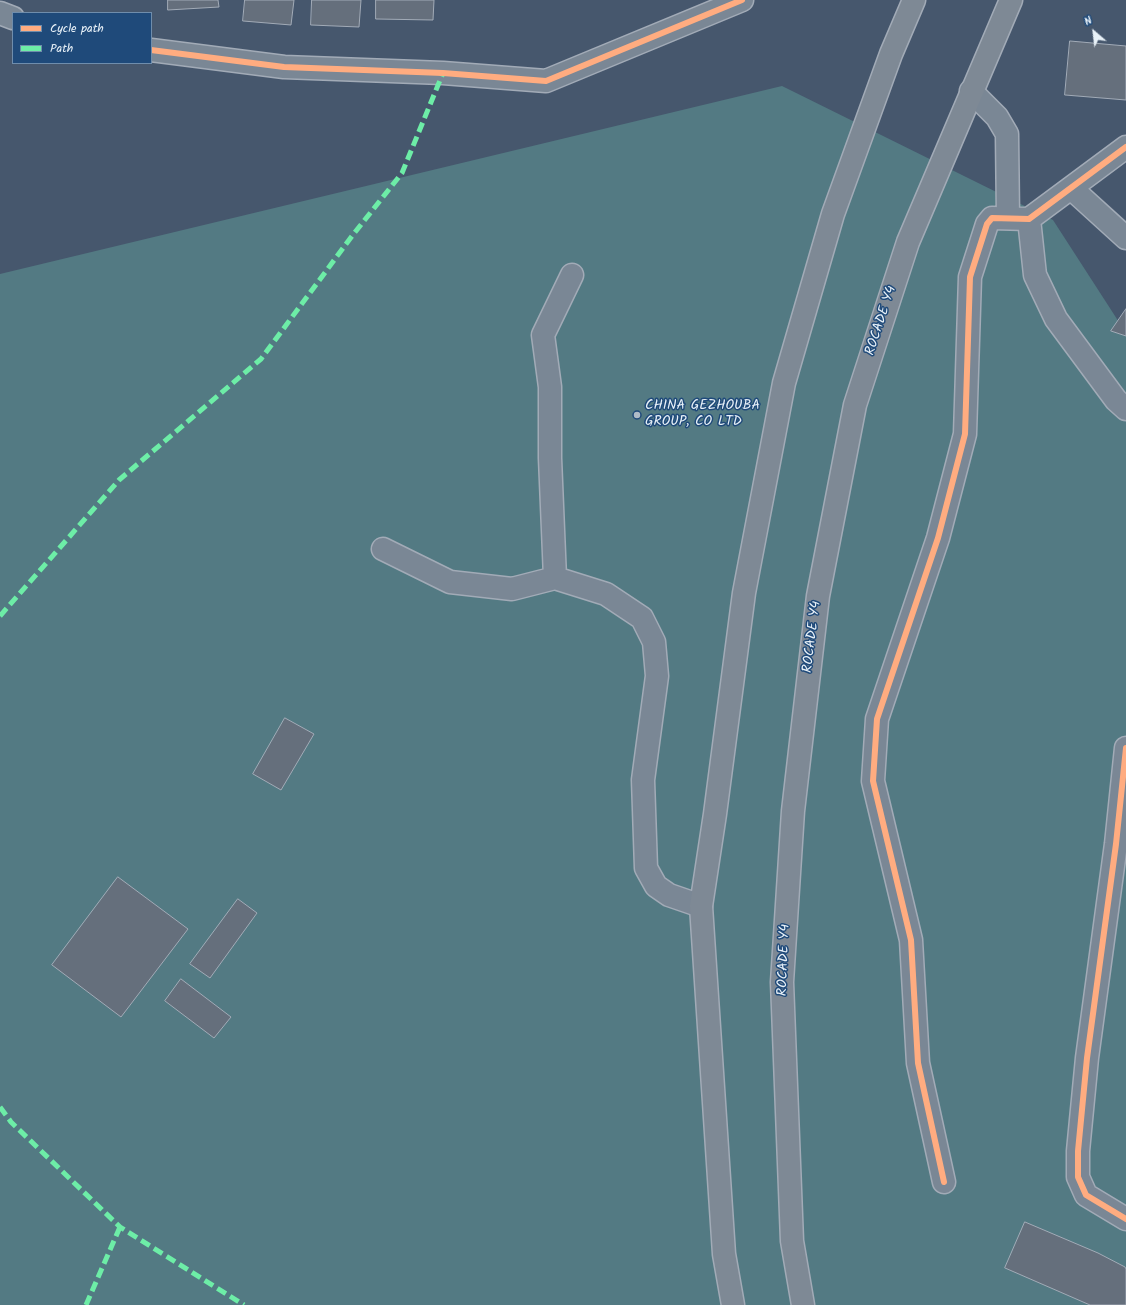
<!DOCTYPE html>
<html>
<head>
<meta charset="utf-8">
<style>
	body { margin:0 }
	#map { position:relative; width:1126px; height:1305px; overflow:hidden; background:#46576d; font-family:Kalam,sans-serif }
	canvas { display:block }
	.legend { position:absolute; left:12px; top:12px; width:140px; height:52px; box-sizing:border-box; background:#1f4a7a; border:1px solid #6f8dac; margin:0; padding:5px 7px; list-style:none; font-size:12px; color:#e8f1f8 }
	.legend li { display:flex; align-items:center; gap:8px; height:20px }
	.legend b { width:20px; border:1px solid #6f8dac }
	.north { position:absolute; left:1074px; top:12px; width:40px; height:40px; -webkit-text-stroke:3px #1f4a7a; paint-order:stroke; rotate:332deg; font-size:11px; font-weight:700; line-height:16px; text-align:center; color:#e8f1f8 }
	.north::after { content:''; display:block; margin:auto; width:14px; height:18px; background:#e8f1f8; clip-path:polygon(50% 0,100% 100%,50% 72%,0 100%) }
</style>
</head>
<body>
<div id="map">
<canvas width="1126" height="1305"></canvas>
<ul class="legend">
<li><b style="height:5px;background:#ffac80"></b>Cycle path</li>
<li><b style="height:5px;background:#6deda7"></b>Path</li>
</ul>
<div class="north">N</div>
</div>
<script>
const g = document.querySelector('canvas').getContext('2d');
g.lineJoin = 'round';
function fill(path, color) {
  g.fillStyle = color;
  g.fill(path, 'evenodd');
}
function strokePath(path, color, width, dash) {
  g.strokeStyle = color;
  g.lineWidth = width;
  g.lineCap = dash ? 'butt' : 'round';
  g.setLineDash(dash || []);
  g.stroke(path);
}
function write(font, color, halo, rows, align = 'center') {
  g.font = font + ' Kalam,sans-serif';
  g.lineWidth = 3;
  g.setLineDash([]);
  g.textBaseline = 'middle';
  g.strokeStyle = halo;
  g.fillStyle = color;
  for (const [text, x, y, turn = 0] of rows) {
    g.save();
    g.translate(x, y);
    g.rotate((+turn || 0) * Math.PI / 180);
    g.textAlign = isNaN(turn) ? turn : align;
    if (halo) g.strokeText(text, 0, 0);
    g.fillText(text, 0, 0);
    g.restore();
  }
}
const green = new Path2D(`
	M782,86L1053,220L1126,333V1305H0V274Z`);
const building = new Path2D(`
	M168,0H218L219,7L168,10Z
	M245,0H294L291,25L243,21Z
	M312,0H361L359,27L311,25Z
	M376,0H434L433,20L376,19Z
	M1070,41L1126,46V100L1065,95Z
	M1126,309V336L1111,331Z
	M285,718L314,734L281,790L253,774Z
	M118,877L188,929L121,1017L52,965Z
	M238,899L257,913L210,978L190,964Z
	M181,979L231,1017L214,1038L165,1001Z
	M1025,1222L1098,1253L1125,1267L1126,1269V1305H1090L1005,1268Z`);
const minor = new Path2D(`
	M0,13L13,18
	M151,50L284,67L443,73L546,81L742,0
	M971,91L997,117L1007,134L1008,218
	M1071,188L1126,238
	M1029,219L1035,275L1056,319L1116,400L1126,409
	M383,549L450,582L512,589L555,578L606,594L642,618L654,642L657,676L643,780L646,868L656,886L669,895L701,906
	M555,578L550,458V387L543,335L572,275
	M1126,748L1116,844L1087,1058L1078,1151V1177L1086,1195L1126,1219
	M944,1182L918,1063L911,940L873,781L877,719L938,538L965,434L970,277L987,224L992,218L1029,219L1126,147`);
const highway = new Path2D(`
	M733,1305L724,1254L701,906L715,814L744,593L784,383L833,214L891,54L914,0
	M803,1305L792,1241L782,982L793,811L818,596L855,405L908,242L1011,0`);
const quiet = new Path2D(`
	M0,616L119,480L261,359L352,236L402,173L443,73
	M0,1107L11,1122L120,1227L244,1305
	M86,1305L120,1227`);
const cycleway = new Path2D(`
	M151,50L284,67L443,73L546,81L742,0
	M1126,748L1116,844L1087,1058L1078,1151V1177L1086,1195L1126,1219
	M944,1182L918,1063L911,940L873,781L877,719L938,538L965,434L970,277L987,224L992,218L1029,219L1126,147`);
const markers = [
	[637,415,4,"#afbbc7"]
];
const streetNames = [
	["ROCADE Y4",882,321,-72],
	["ROCADE Y4",813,637,-83],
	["ROCADE Y4",785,960,-88]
];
const poiNames = [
	["CHINA GEZHOUBA",645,407],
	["GROUP, CO LTD",645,423]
];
fill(green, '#537a83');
fill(building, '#656f7c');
strokePath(building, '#a2abb7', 1);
strokePath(minor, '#a2abb7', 25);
strokePath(highway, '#a2abb7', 25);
strokePath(minor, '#7a8795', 22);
strokePath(highway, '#7e8995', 22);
strokePath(quiet, '#6deda7', 5, [10, 5]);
strokePath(cycleway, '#ffac80', 6);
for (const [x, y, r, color] of markers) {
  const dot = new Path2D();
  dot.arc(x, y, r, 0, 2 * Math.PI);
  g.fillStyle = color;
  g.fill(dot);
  strokePath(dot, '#1f4a7a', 1.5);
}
write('14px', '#e8f1f8', '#1f4a7a', streetNames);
write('14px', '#e8f1f8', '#1f4a7a', poiNames, 'left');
</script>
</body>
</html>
